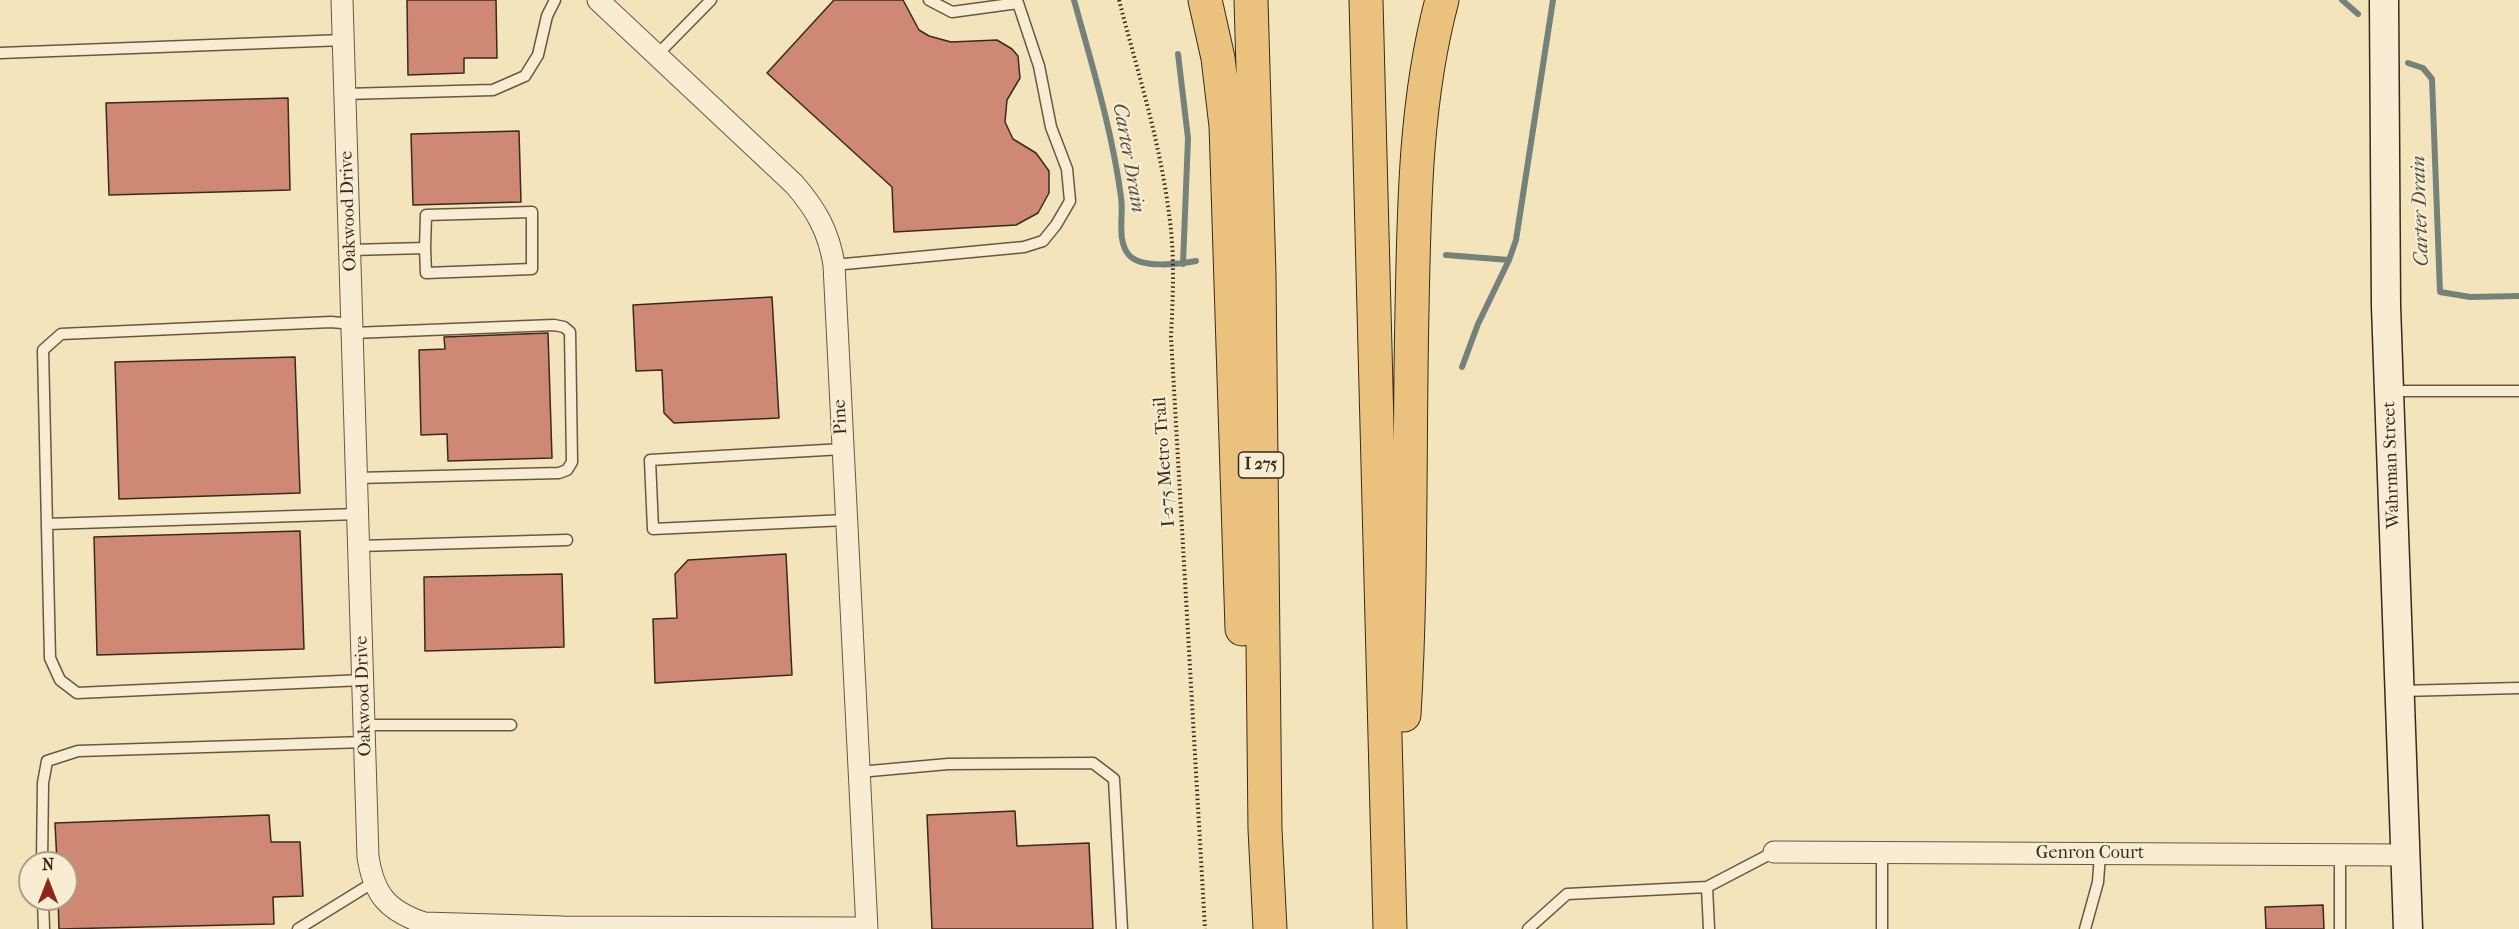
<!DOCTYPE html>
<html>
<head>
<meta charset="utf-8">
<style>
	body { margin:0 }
	#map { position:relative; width:2519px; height:929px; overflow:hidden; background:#f4e4bc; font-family:"IM FELL French Canon",serif }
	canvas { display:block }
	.north { position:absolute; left:18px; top:851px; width:60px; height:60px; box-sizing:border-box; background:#f8edd3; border:2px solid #ab9f8b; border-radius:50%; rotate:0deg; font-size:16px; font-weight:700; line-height:24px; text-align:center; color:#382a1f }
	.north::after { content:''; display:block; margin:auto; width:21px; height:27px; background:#8f2418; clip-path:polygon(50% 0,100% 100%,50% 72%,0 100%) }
</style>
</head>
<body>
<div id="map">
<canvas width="2519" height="929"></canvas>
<div class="north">N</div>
</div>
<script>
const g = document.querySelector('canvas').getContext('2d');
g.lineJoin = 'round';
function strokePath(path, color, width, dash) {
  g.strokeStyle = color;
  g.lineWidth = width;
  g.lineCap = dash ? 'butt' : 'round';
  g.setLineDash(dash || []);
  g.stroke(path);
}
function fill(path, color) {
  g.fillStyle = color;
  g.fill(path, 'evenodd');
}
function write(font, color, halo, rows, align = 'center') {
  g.font = font + ' "IM FELL French Canon",serif';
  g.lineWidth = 4.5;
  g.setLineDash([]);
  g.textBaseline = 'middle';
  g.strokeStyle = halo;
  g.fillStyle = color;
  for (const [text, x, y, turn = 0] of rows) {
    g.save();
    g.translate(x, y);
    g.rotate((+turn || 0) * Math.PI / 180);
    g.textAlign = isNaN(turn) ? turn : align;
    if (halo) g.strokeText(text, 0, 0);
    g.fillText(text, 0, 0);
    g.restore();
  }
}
const stream = new Path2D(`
	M1074,0C1092,65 1112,130 1121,197C1124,215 1116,240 1129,255C1141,269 1180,264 1196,261
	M2342,0L2358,14
	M1178,54L1188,138L1183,264
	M2408,63L2423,68L2432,79L2440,292L2470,297L2519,296
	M1446,255L1509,260
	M1462,367L1478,324L1509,260L1516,240L1553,0`);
const building = new Path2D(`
	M407,0H496L497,58H464V73L408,75Z
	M834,0H903L919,30L929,36L951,42L997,40L1012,49L1018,56L1020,78L1007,100L1005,122L1013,139L1036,153L1049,171V193L1038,213L1016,225L894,232L892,187L767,73Z
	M288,98L290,190L109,195L106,103Z
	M519,131L521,202L413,205L411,134Z
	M772,297L779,418L674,423L664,413L662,370L636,371L633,305Z
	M548,333L552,458L448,461L447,434L421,435L419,350L445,349L444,337Z
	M295,357L300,493L119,499L115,362Z
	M300,531L304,649L97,655L94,537Z
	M786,554L792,675L655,683L653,619L677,618L675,574L688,560Z
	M562,574L564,647L425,651L424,577Z
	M1015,811L1017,846L1089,843L1093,929H932L927,815Z
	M269,815L271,842H300L303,896L273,897L274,924L59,929L58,899H66V863H57L55,823Z
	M2323,905L2324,929H2266L2265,907Z`);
const path = new Path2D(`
	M1119,0C1137,70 1160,141 1169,214C1175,254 1173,296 1171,337L1205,929`);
const lane = new Path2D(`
	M0,53L344,40
	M657,55L711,0
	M345,94L493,90L525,76L538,55L547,16L555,0
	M351,250L425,248L426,215L532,212V269L426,273L425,248
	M834,265L1024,247L1043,241L1056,225L1070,201L1067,169L1051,127L1039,66L1018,3L952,12L929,0
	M353,324L331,322L61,334L43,350L50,658L60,680L77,693L363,680
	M353,333L554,325L564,327L570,332L572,462L567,470L559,473L357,478
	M2390,391H2519
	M843,449L650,460L653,529L846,520
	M47,524L358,514
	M359,546L567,540
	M2400,691L2519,688
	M365,725H511
	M859,772L948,764L1093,763L1114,779L1122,929
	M2340,855V929
	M42,863L43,783L47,761L78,751L365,742
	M1707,887L1709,929
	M43,899L44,929
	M298,929L374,882
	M1528,929L1567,894L1707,887L1774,852
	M1882,929V853
	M2085,929L2098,882L2100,854`);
const street = new Path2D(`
	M342,0L368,857C374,895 388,911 424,923L563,927L867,928
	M598,0L794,184C816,209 829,232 834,265L867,929
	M1774,852L2405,855`);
const secondary = new Path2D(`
	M2384,0L2386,306L2408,929`);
const highway = new Path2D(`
	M1205,0L1218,58L1226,126L1242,629
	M1251,0L1259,275L1265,829L1270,929
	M1366,0L1390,929
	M1404,715C1412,580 1409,445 1412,311C1414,207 1415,101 1442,0`);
const shields = [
	[1261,465,45]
];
const shieldNames = [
	["I 275",1261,465]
];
const streetNames = [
	["Oakwood Drive",349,211,-92],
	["Pine",841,417,-93],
	["I-275 Metro Trail",1165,462,-94],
	["Wahrman Street",2392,465,-92],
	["Oakwood Drive",364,696,-92],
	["Genron Court",2090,854]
];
const waterNames = [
	["Carter Drain",1128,158,80],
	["Carter Drain",2421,211,-92]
];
strokePath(stream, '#75827b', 6);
fill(building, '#ce8873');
strokePath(building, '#382a1f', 1.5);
strokePath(lane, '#675846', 13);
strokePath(street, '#675846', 23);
strokePath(secondary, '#382a1f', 31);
strokePath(highway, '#382a1f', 35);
strokePath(path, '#382a1f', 4, [1.5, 3]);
strokePath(lane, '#f8edd3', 10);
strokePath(street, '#f8edd3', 21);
strokePath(secondary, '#f8edd3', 28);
strokePath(highway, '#eac27e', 33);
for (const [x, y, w] of shields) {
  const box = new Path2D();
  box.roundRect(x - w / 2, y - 13, w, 26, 4.5);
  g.fillStyle = '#f8edd3';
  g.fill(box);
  strokePath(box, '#382a1f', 1.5);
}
write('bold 16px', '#382a1f', null, shieldNames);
write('18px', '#382a1f', '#f8edd3', streetNames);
write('italic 20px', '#524f46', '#f8edd3', waterNames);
</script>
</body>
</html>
